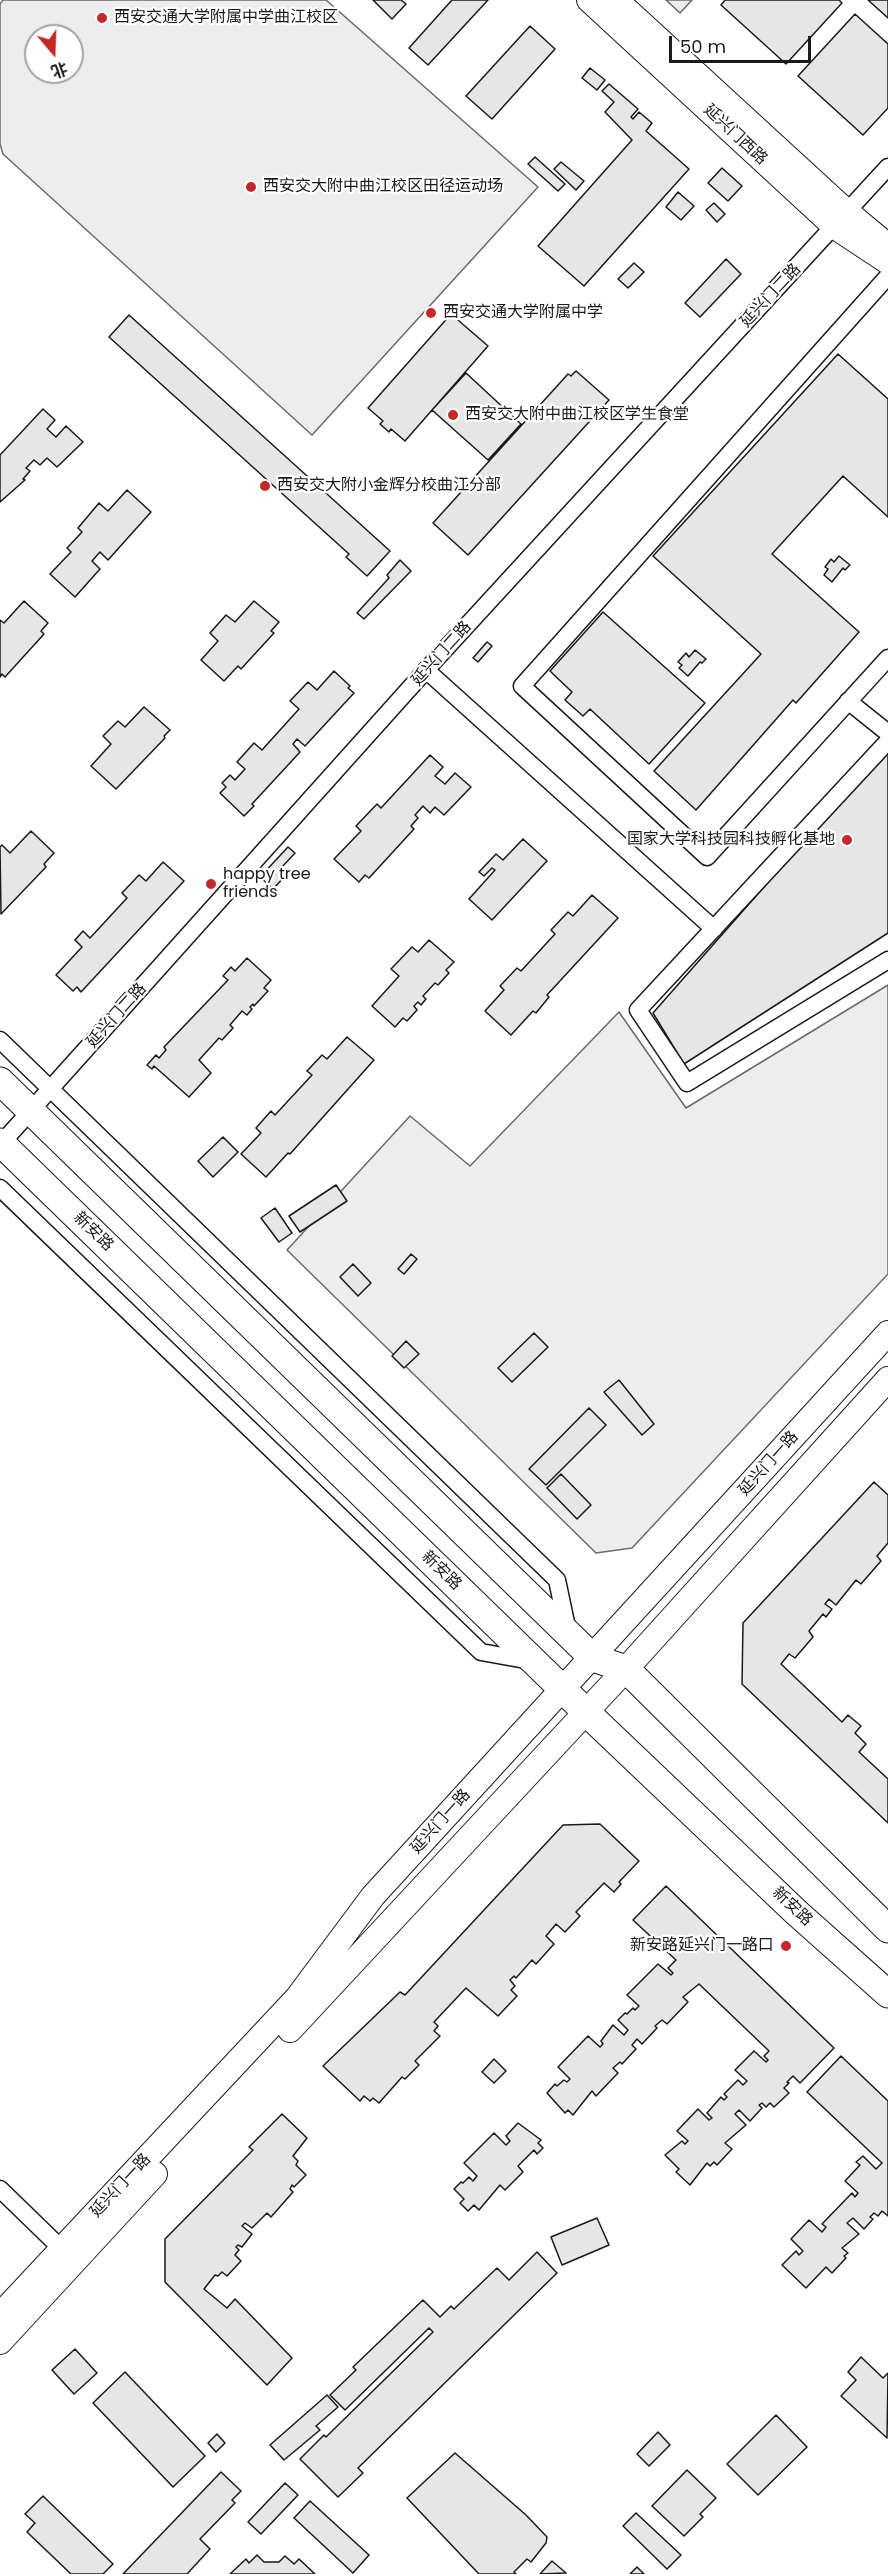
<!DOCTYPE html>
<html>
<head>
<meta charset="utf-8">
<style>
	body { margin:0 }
	#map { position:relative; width:888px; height:2574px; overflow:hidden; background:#fff; font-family:Poppins,"Noto Sans SC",sans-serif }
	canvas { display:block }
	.north { position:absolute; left:24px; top:24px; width:60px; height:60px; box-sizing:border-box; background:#fff; border:2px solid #a3a3a3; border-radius:50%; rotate:161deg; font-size:16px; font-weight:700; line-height:24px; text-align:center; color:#1a1a1a }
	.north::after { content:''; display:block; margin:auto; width:21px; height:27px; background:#c62828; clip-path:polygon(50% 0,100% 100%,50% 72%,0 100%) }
	.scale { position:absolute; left:669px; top:36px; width:142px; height:27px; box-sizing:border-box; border:3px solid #1a1a1a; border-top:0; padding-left:8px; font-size:18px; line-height:21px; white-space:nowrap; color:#1a1a1a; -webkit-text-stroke:4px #fff; paint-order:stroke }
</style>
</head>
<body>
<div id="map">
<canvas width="888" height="2574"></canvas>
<div class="north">北</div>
<div class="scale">50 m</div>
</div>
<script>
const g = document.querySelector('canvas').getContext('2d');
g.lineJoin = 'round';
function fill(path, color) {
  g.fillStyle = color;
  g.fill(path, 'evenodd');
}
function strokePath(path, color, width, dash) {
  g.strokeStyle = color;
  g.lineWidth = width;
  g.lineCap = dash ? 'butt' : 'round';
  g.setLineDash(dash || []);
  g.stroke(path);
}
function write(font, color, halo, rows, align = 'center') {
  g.font = font + ' Poppins,"Noto Sans SC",sans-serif';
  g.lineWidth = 4.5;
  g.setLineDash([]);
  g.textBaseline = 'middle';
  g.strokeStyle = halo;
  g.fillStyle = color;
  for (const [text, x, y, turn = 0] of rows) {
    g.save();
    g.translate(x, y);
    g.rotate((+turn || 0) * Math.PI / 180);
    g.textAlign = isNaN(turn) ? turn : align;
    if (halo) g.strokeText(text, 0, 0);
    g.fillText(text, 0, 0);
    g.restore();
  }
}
const built = new Path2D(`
	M3,0H326L538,187L312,435L3,154L0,144V4ZM36,36H72V72H36Z
	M666,0H692L680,13Z
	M888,985V1274L632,1548L596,1553L287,1250L410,1116L470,1166L619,1012L686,1108Z`);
const building = new Path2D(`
	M373,0H401L406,4L392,19Z
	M452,0H488L428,65L409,48Z
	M725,0H839L842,3L786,64L721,5Z
	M868,0H888V18Z
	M855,14L888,44V108L863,135L798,76Z
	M530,26L555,49L492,119L466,96Z
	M590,68L605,80L597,90L582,78Z
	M609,84L638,109L631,117L633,119L639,112L652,123L646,131L689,169L584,286L538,246L632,140L605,112L614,102L602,91Z
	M535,157L565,184L558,191L528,164Z
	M561,162L584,181L576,190L554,169Z
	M722,168L742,186L728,201L708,183Z
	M678,192L694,206L681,220L666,207Z
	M714,203L725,214L717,222L706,210Z
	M726,259L741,274L700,317L685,303Z
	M634,263L644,272L628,288L618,279Z
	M451,314L488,346L405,441L391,429L389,432L380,424L383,421L368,408Z
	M129,315L390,551L367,576L346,557L349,554L109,337Z
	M838,354L888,399V517L843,476L772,554L859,632L796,703L793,700L696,810L654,771L761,654L653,556Z
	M576,371L609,400L468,555L433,523L568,374L571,376Z
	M466,373L521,424L488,460L432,410Z
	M43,409L55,420L47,429L56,437L66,426L83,442L57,467L47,458L40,465L34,460L26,468L30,471L23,479L25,480L0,502V455Z
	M127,490L151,512L108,560L100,552L92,561L100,569L75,597L50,574L71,552L67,548L82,532L78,528L99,503L108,511Z
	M839,556L850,565L845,570L843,568L832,582L824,575L828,569L825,567L831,559L834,562Z
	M400,560L411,571L364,619L357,613L389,578L387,575Z
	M24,601L48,623L41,631L44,634L5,677L2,674L0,677V620L4,623Z
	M254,601L279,622L271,631L274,633L241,669L238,666L224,681L201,660L218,641L210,633L226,615L235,622Z
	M603,612L705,703L649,764L590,709L583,716L565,700L572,692L550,671Z
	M487,642L492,646L478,662L473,658Z
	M695,650L706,659L702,663L700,662L688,676L679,668L682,665L678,662L686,653L689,657Z
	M334,671L350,686L348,688L354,693L305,746L297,739L293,744L300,752L252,804L254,806L244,816L220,793L226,787L222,783L230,775L235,780L245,769L237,762L254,743L262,750L299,709L290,701L308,682L317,690Z
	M144,707L170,730L164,736L165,738L116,789L91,766L111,744L103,736L118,721L125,727Z
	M888,746V933L684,1064L653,1013Z
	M430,755L443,767L435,776L445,784L455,773L471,787L444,815L435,807L430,813L423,806L415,815L418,818L411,826L414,829L369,878L365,875L359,882L334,859L361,831L356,826L377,804L381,808Z
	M31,831L54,853L44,864L46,867L1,914L0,847L2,845L10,853Z
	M523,839L547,861L492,920L469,899L495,870L492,868L484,876L479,872L496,854L503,860Z
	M288,847L295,853L282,867L288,873L273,889L260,877Z
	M163,862L184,881L81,992L77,987L73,991L56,975L82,947L75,940L83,931L90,938L127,898L122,893L139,875L146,881Z
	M592,895L618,918L547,995L549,997L536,1013L533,1011L511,1035L485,1011L504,990L500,986L517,968L521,971L555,934L551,930L568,912L573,916Z
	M429,940L454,962L446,970L449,973L438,985L435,983L423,996L426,999L421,1005L418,1002L414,1006L417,1010L407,1021L403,1018L395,1027L372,1006L399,976L391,969L412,947L418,952Z
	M247,958L271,980L264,988L268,991L254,1006L253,1004L250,1007L252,1009L247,1015L242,1011L230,1025L233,1028L222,1040L219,1038L199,1060L211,1073L189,1097L154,1066L152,1069L147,1065L156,1055L159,1058L166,1050L164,1047L228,980L223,976L231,967L235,971Z
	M347,1037L374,1060L290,1154L288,1153L266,1177L241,1154L261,1133L256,1128L271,1111L275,1115L312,1075L307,1071L322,1055L327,1059Z
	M223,1137L238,1152L213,1177L198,1161Z
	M336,1185L347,1201L300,1232L289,1216Z
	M275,1208L292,1233L279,1242L261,1218Z
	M411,1254L417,1259L404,1274L398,1269Z
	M353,1264L371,1283L358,1296L340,1277Z
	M534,1333L548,1347L512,1382L498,1368Z
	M406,1341L419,1354L404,1368L392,1356Z
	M619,1380L654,1424L642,1435L604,1392Z
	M589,1408L606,1425L546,1485L529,1469Z
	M561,1474L591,1505L577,1519L547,1488Z
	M874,1482L888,1495V1543L877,1556L881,1561L861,1584L856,1580L836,1605L829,1599L825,1604L832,1609L826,1617L823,1614L809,1631L813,1637L795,1658L789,1654L781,1664L842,1722L848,1715L861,1726L855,1733L866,1744L859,1752L888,1779V1823L742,1684L743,1623Z
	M600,1824L639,1861L619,1882L621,1884L614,1892L604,1883L576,1912L580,1916L565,1932L556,1924L546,1936L554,1944L536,1964L532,1960L516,1978L514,1976L510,1980L515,1986L511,1990L517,1996L498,2016L466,1988L434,2022L438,2026L434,2031L440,2036L415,2061L419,2065L405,2079L402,2077L379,2103L373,2098L370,2101L364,2096L360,2101L323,2066L400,1992L405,1995L563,1825Z
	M666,1886L834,2048L800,2083L793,2076L787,2082L789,2083L784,2088L789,2093L774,2107L770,2103L766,2107L762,2103L759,2105L762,2108L750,2121L739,2110L735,2114L746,2125L725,2143L732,2149L717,2165L714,2162L710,2166L707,2163L690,2185L676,2172L679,2169L665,2155L682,2141L685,2144L688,2141L677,2131L698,2109L709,2120L712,2118L707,2113L721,2097L724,2100L727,2097L724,2094L738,2080L743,2085L747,2081L735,2070L754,2051L766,2062L768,2060L764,2056L769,2051L699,1984L683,1997L688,2002L667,2024L662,2020L655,2026L657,2028L642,2044L637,2039L632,2045L636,2049L622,2064L620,2062L613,2068L618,2073L596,2096L592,2091L573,2115L568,2110L565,2113L547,2093L555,2084L557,2086L564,2080L567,2082L570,2079L558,2067L588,2036L600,2047L603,2044L601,2041L613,2025L624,2035L628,2030L618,2020L625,2013L627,2014L633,2008L635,2010L639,2006L627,1995L658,1964L671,1975L673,1973L668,1968L676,1960L633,1920Z
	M841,2056L888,2101V2216L882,2211L878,2216L874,2213L870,2217L873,2219L864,2229L853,2218L847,2223L859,2234L842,2248L848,2253L844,2256L846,2258L832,2273L826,2267L806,2288L782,2265L796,2251L799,2255L803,2251L791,2239L809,2220L822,2232L826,2227L822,2224L852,2193L855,2197L858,2193L845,2181L860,2165L856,2162L863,2156L876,2169L882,2163L807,2092Z
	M494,2059L506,2071L494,2083L482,2072Z
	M282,2114L307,2138L293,2156L298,2161L296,2165L306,2175L294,2187L292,2185L290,2189L293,2192L271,2217L267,2213L252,2228L245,2223L242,2226L252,2234L242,2247L238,2245L236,2247L239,2250L235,2255L241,2261L227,2276L222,2272L218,2276L215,2275L204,2289L227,2308L235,2299L292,2358L267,2385L165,2282V2239L253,2150L249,2147Z
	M518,2123L541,2140L538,2143L543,2148L537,2154L534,2150L518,2166L523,2172L505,2190L500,2185L479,2210L474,2205L468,2211L460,2203L464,2199L454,2189L461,2182L463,2183L469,2177L473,2181L477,2176L464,2163L494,2133L506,2145L510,2141L506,2136Z
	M597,2218L609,2245L562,2265L551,2237Z
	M537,2252L557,2273L358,2468L363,2473L338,2497L300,2459L324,2435L326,2437L433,2332L429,2328L345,2410L330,2395L356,2370L353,2367L423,2300L440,2317L451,2306L454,2309L497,2268L509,2280Z
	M75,2349L97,2373L74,2394L52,2370Z
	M861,2357L883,2378L888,2373L887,2438L841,2396L856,2380L848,2372Z
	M125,2372L205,2456L173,2487L93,2403Z
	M327,2395L338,2407L316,2426L320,2430L284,2460L270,2445Z
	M776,2415L807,2447L758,2495L727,2464Z
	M658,2432L670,2445L649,2466L637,2454Z
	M217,2434L225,2443L216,2452L208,2443Z
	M455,2453L526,2515L547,2537L546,2543L531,2562L527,2559L514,2572L516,2574H479L407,2498Z
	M687,2470L716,2498L700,2514L703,2517L684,2536L652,2506Z
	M221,2472L241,2491L232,2500L235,2503L200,2539L210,2549L187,2574H123Z
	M285,2483L298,2495L261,2534L248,2522Z
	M43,2496L113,2564L103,2574H71L27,2532L35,2523L25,2514Z
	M310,2501L369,2555L353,2573L294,2518Z
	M636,2513L681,2555L667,2569L623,2526Z
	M257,2555L264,2562H279L285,2556L294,2564L299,2559L315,2574H230L246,2559L249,2563Z
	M552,2561L566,2573L540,2574Z
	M637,2567L644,2574H630Z`);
const street = new Path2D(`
	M888,276L522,686L707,857L888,658
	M426,670L714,929
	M848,701L888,733
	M888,741L638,1010L687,1083L888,960
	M0,1040L557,1580L568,1632
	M0,1145L426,670L888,167
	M0,1188L481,1652L531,1661
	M0,2189L69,2256`);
const secondary = new Path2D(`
	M589,0L835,227L888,262
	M616,0L846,211L888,246
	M290,2030L626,1669L888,1379
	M0,2315L297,1998L373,1896L888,1333
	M0,2342L155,2174`);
const primary = new Path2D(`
	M0,1081L593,1658L626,1669L888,1929
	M0,1142L586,1712L797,1913L888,1994`);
const markers = [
	[102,18,6,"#c62828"],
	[251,187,6,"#c62828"],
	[431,313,6,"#c62828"],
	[453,415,6,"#c62828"],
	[265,486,6,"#c62828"],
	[847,840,6,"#c62828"],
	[211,884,6,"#c62828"],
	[786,1946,6,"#c62828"]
];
const poiNames = [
	["西安交通大学附属中学曲江校区",114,18],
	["西安交大附中曲江校区田径运动场",263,187],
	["西安交通大学附属中学",443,313],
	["西安交大附中曲江校区学生食堂",465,415],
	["西安交大附小金辉分校曲江分部",277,486],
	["国家大学科技园科技孵化基地",835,840,"right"],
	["happy tree",223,875],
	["friends",223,893],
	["新安路延兴门一路口",774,1946,"right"]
];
const streetNames = [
	["延兴门西路",735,135,43],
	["延兴门二路",771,296,-47],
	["延兴门二路",442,654,-48],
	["延兴门二路",117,1016,-48],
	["新安路",93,1232,44],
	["延兴门一路",769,1464,-48],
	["新安路",441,1571,44],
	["延兴门一路",441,1822,-48],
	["新安路",792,1907,43],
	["延兴门一路",121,2186,-47]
];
fill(built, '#ededed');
strokePath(built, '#6a6a6a', 1.5);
fill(building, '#e6e6e6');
strokePath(building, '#1a1a1a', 1.5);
strokePath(street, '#1a1a1a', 19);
strokePath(secondary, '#1a1a1a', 26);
strokePath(primary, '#1a1a1a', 29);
strokePath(street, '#fff', 16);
strokePath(secondary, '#fff', 24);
strokePath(primary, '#fff', 27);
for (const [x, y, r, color] of markers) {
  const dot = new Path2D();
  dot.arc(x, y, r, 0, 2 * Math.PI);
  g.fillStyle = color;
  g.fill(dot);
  strokePath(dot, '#fff', 2);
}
write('16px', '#1a1a1a', '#fff', poiNames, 'left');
write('16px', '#1a1a1a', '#fff', streetNames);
</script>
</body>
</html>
